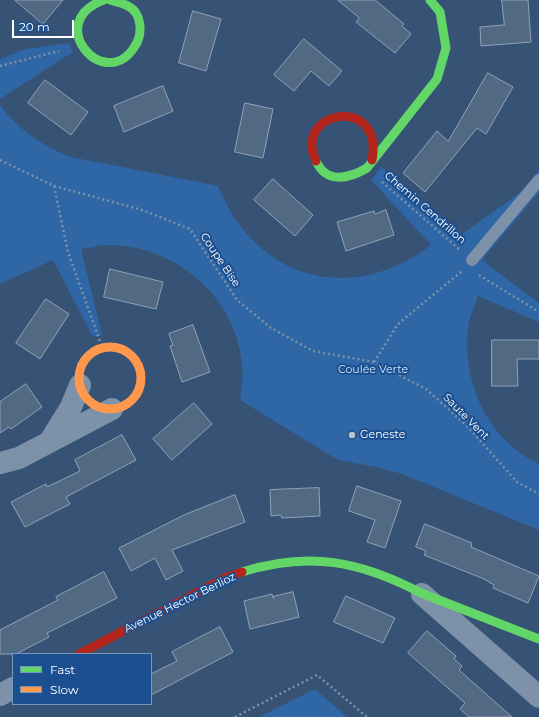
<!DOCTYPE html>
<html>
<head>
<meta charset="utf-8">
<style>
	body { margin:0 }
	#map { position:relative; width:539px; height:717px; overflow:hidden; background:#365274; font-family:Montserrat,sans-serif }
	canvas { display:block }
	.legend { position:absolute; left:12px; top:653px; width:140px; height:52px; box-sizing:border-box; background:#1b4f8f; border:1px solid #7695bc; margin:0; padding:5px 7px; list-style:none; font-size:12px; color:#fff }
	.legend li { display:flex; align-items:center; gap:8px; height:20px }
	.legend b { width:20px; border:1px solid #7695bc }
	.scale { position:absolute; left:12px; top:20px; width:62px; height:18px; box-sizing:border-box; border:2px solid #fff; border-top:0; padding-left:5px; font-size:12px; line-height:14px; white-space:nowrap; color:#fff; -webkit-text-stroke:3px #1b4f8f; paint-order:stroke }
</style>
</head>
<body>
<div id="map">
<canvas width="539" height="717"></canvas>
<ul class="legend">
<li><b style="height:5px;background:#63d668"></b>Fast</li>
<li><b style="height:5px;background:#ff974d"></b>Slow</li>
</ul>
<div class="scale">20 m</div>
</div>
<script>
const g = document.querySelector('canvas').getContext('2d');
g.lineJoin = 'round';
function fill(path, color) {
  g.fillStyle = color;
  g.fill(path, 'evenodd');
}
function strokePath(path, color, width, dash) {
  g.strokeStyle = color;
  g.lineWidth = width;
  g.lineCap = dash ? 'butt' : 'round';
  g.setLineDash(dash || []);
  g.stroke(path);
}
function write(font, color, halo, rows, align = 'center') {
  g.font = font + ' Montserrat,sans-serif';
  g.lineWidth = 4;
  g.setLineDash([]);
  g.textBaseline = 'middle';
  g.strokeStyle = halo;
  g.fillStyle = color;
  for (const [text, x, y, turn = 0] of rows) {
    g.save();
    g.translate(x, y);
    g.rotate((+turn || 0) * Math.PI / 180);
    g.textAlign = isNaN(turn) ? turn : align;
    if (halo) g.strokeText(text, 0, 0);
    g.fillText(text, 0, 0);
    g.restore();
  }
}
const green = new Path2D(`
	M69,43L73,52L0,99V59L26,49Z
	M0,105C19,130 42,146 71,157L218,186C256,280 351,306 431,245L371,180L381,167L462,234L521,192L539,170V192L482,260L539,303V322L478,296C475,306 469,318 468,328C462,383 488,440 539,464V530L402,474L377,467L338,460L240,400C242,387 243,376 242,363C235,296 175,245 108,245C100,245 90,248 81,249L102,335L93,337L53,260L0,284Z
	M315,689L347,717H259Z`);
const building = new Path2D(`
	M15,0H63L43,24Z
	M338,0H375L404,24L402,26L411,34L395,53L356,22L359,18Z
	M502,0H528L531,42L481,46L480,27L504,25Z
	M193,11L221,19L206,71L179,63Z
	M304,39L342,71L329,86L311,71L294,91L274,75Z
	M488,73L513,87L486,134L477,128L425,192L403,173L437,131L448,141Z
	M45,80L88,112L71,135L28,103Z
	M163,86L173,111L124,132L114,106Z
	M245,103L273,109L263,158L235,152Z
	M273,179L313,215L295,236L254,200Z
	M386,210L394,235L346,251L337,222L374,211L375,214Z
	M110,269L163,282L156,309L104,297Z
	M46,299L69,314L40,359L16,343Z
	M193,325L210,372L182,382L170,346L173,345L169,334Z
	M492,340H539V359H517L518,386H492Z
	M26,384L42,407L11,429L9,427L0,433V402Z
	M194,403L212,424L172,460L153,439Z
	M122,435L136,460L66,497L70,504L25,527L11,502L46,484L47,487L80,471L75,460Z
	M357,486L401,501L385,548L367,542L375,520L349,511Z
	M319,488L320,516L282,518L281,515L271,516L270,490Z
	M235,495L245,522L172,550L183,571L166,580L155,558L131,571L119,548L184,515Z
	M425,524L472,543L471,547L539,576L528,603L493,588L494,585L484,579L424,555L426,551L416,547Z
	M104,572L117,598L47,633L49,637L16,654H0V630L58,600L56,597Z
	M293,592L299,617L250,629L244,601L272,594L274,599L273,597Z
	M346,596L395,618L383,643L334,622Z
	M220,627L233,652L151,695V674L177,661L172,652Z
	M427,631L456,656L454,659L462,666L459,670L512,717H469L460,709L465,703L408,653Z`);
const path = new Path2D(`
	M0,66L59,51
	M0,160L54,186L142,210L190,229L237,300L271,328L313,351L374,362L426,389L468,427L517,482L539,494
	M382,182L460,250
	M54,186L68,252L102,347
	M479,275L539,312
	M374,362L398,324L462,271
	M235,717L317,675L367,717`);
const lane = new Path2D(`
	M472,260L539,180`);
const street = new Path2D(`
	M50,441L71,407L80,385
	M0,463L19,458L112,409
	M422,594L539,697
	M0,695L13,688`);
const fast = new Path2D(`
	M104,0C42,22 105,95 135,46C143,34 142,13 128,6C122,3 116,2 110,0
	M316,161C327,185 350,178 367,168L437,79L446,48L440,12L430,0
	M242,572C309,551 360,561 421,593L539,639`);
const slow = new Path2D(`
	M79 378a31 31 0 1 1 62 0a31 31 0 1 1-62 0Z`);
const jam = new Path2D(`
	M316,161C292,110 384,94 372,160
	M79,654L227,577L242,572`);
const markers = [
	[352,435,4,"#b9c2ce"]
];
const streetNames = [
	["Chemin Cendrillon",425,208,41],
	["Coupe Bise",220,260,56],
	["Saute Vent",466,417,45],
	["Avenue Hector Berlioz",180,603,-26]
];
const parkNames = [
	["Coulée Verte",373,370]
];
const poiNames = [
	["Geneste",360,435]
];
fill(green, '#2f66a5');
fill(building, '#526984');
strokePath(building, '#92a2b6', 1);
strokePath(path, '#7d92a8', 2.5, [2, 3]);
strokePath(lane, '#7d92a8', 12);
strokePath(street, '#7d92a8', 22);
strokePath(fast, '#63d668', 9);
strokePath(slow, '#ff974d', 9);
strokePath(jam, '#b3261e', 9);
for (const [x, y, r, color] of markers) {
  const dot = new Path2D();
  dot.arc(x, y, r, 0, 2 * Math.PI);
  g.fillStyle = color;
  g.fill(dot);
  strokePath(dot, '#1b4f8f', 1.5);
}
write('11px', '#fff', '#1b4f8f', streetNames);
write('11px', '#cfe3fa', '#1b4f8f', parkNames);
write('11px', '#fff', '#1b4f8f', poiNames, 'left');
</script>
</body>
</html>
